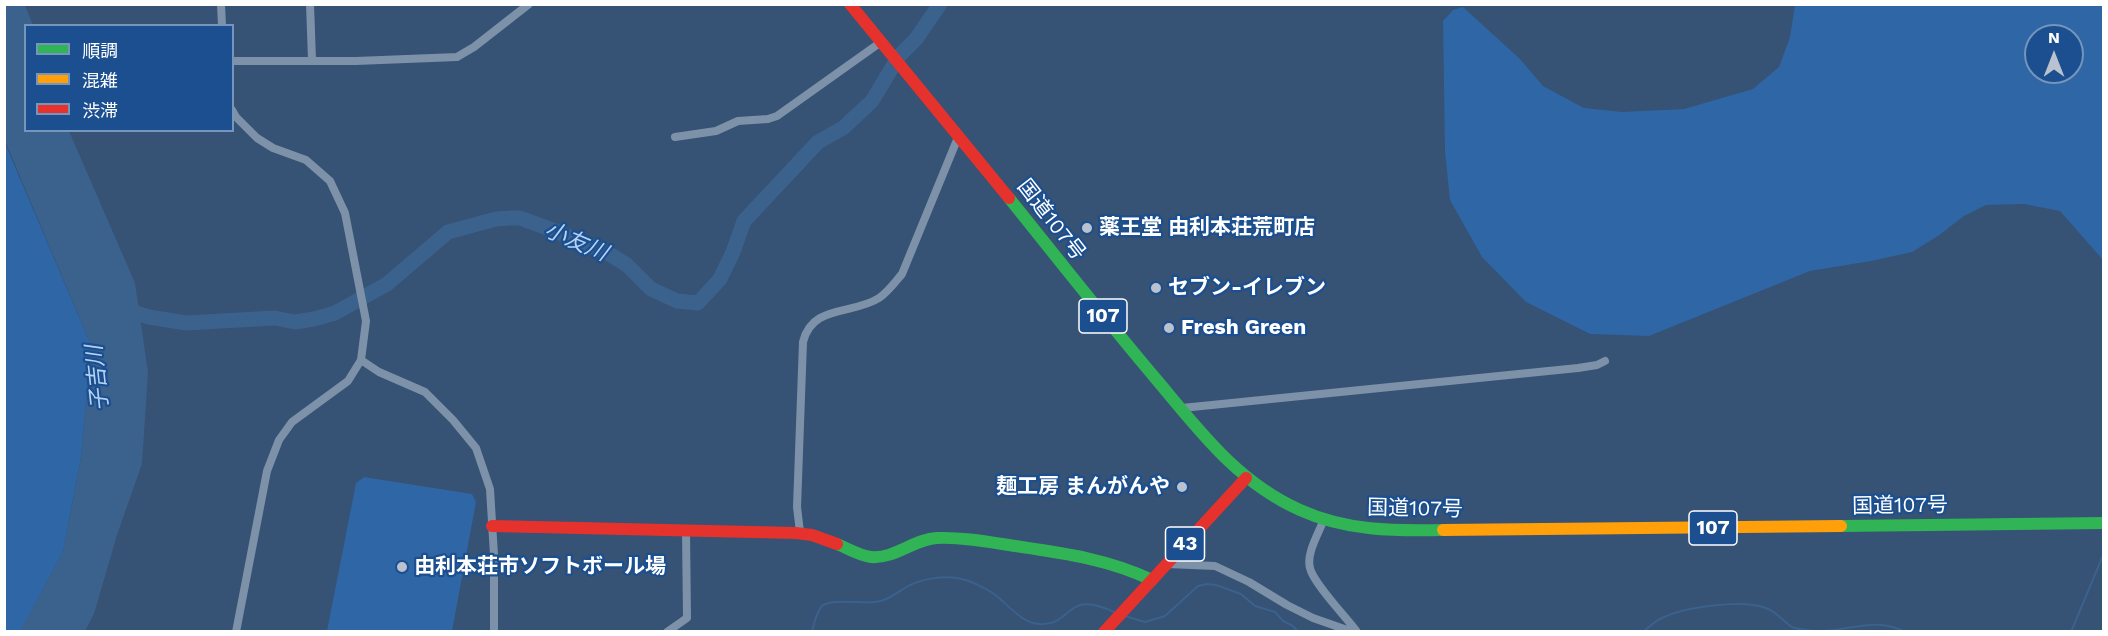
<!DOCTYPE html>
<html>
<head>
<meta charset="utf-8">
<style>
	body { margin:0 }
	#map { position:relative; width:2108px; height:636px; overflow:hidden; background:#365274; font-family:"Work Sans","Noto Sans JP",sans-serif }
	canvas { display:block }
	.frame { position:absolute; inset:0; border:6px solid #fff; pointer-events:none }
	.legend { position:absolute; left:24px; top:24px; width:210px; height:108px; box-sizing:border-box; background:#1b4f8f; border:2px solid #7695bc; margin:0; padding:8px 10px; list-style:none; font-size:18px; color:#fff }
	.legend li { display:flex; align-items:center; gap:12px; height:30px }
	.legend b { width:30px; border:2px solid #7695bc }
	.north { position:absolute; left:2024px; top:24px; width:60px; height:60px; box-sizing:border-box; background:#1b4f8f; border:2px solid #7695bc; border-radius:50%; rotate:0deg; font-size:16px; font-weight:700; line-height:24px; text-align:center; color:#fff }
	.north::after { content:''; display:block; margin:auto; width:21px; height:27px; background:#b9c2ce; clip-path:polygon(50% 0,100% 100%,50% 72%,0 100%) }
</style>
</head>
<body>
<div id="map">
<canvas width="2108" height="636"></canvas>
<div class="frame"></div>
<ul class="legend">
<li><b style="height:8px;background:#30b455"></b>順調</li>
<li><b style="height:8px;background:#ff9f0a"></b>混雑</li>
<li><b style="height:8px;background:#e5322d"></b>渋滞</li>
</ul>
<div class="north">N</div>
</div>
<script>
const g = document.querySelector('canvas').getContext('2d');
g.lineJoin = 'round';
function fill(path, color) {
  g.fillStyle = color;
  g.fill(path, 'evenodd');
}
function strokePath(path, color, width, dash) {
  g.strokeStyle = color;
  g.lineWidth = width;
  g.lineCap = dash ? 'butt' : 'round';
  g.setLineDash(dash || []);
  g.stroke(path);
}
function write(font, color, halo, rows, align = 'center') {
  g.font = font + ' "Work Sans","Noto Sans JP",sans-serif';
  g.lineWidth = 4.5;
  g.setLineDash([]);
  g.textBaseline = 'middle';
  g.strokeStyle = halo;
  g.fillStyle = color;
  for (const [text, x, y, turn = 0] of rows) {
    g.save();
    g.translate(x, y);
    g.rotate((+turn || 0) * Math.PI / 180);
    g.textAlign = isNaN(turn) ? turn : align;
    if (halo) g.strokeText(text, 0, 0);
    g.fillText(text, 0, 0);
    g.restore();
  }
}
const green = new Path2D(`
	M1795,5H2103V260L2060,211L2024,204L1986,205L1964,216L1938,236L1912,252L1871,261L1810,271L1649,336L1590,334L1526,302L1482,257L1450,200L1445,152L1443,21L1453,10L1463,7L1520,59L1543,86L1584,108L1622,112L1684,109L1753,89L1779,67L1790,37ZM2036,36H2072V72H2036Z
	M4,141L91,345L81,457L63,552L20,632L4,631Z
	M364,477L472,494L476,502L452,631H327L356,483Z`);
const water = new Path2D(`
	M5,4L25,5L33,25L26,26V130L69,131L135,283L148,372L142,464L117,535L94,614L85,631H20L63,552L81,457L91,345L5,141Z`);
const stream = new Path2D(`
	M1125,616L1145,622L1165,616L1198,586L1207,584L1216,585L1241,594L1255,606L1275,612L1283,621L1293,626L1298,632
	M812,632C814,623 816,613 822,606C830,598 863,604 875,602C887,601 898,592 908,586C921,579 941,576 957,578C969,580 984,587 994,594C1008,604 1021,623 1039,624C1073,627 1064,588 1114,612
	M1527,632H1552
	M1643,632C1649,627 1655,621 1662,618C1684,607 1742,599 1766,608C1777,612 1783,621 1792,627C1798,630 1808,630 1815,631C1846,633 1875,615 1905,632
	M2071,632L2104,553`);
const river = new Path2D(`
	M120,308L149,317L186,323L275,318L295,322L314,319L335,313L387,284L448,232L496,219L512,218H520L550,229L606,252L627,265L651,289L677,301L698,303L720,279L733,252L744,221L818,142L843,128L872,101L899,56L916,39L940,4`);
const street = new Path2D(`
	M221,4L222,26
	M310,4L312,60
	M232,61H356L457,57L474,47L529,4
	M232,110L236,117L257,138L273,148L306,160L330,181L345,213L366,321L361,360L348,381L292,422L279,440L267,471L236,632
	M675,137L716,131L738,121L768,119L777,116L881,42
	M361,360L379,372L425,392L453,420L476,448L490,489L494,555V632
	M1182,408L1578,368L1597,365L1605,361
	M1324,519C1319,533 1306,553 1310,568C1313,583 1347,618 1357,632
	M800,532L797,507L803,342C812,304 853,315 879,298C888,292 895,282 902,274L959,135
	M1167,564L1215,566L1249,582L1287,605L1313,618L1353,632
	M667,632L687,618L686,531`);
const fast = new Path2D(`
	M1009,198C1058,259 1106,320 1156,379C1199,430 1237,482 1300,510C1346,531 1394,531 1443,530
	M1841,526L2104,523
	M837,544C847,548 860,556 871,557C895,559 914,539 937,538C963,537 989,542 1015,546C1063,553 1108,559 1152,580`);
const slow = new Path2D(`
	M1443,530L1841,526`);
const jam = new Path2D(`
	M850,4L1009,198
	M492,526L796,533L812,535L837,544
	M1104,632L1246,478`);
const markers = [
	[1087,228,6,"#b9c2ce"],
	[1156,288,6,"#b9c2ce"],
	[1169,328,6,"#b9c2ce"],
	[1182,487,6,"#b9c2ce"],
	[402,567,6,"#b9c2ce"]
];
const shields = [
	[1103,316,48],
	[1713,528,48],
	[1185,544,39]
];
const shieldNames = [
	["107",1103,316],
	["107",1713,528],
	["43",1185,544]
];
const streetNames = [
	["国道107号",1051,220,52],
	["国道107号",1900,506,-1],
	["国道107号",1415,509,1]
];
const poiNames = [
	["薬王堂 由利本荘荒町店",1099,228],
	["セブン-イレブン",1168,288],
	["Fresh Green",1181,328],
	["麺工房 まんがんや",1170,487,"right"],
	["由利本荘市ソフトボール場",414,567]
];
const waterNames = [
	["小友川",576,242,23],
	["子吉川",98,378,-96]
];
fill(green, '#2f66a5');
fill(water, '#3b618d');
strokePath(stream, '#3b618d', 2);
strokePath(river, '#3b618d', 15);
strokePath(street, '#7d92a8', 8);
strokePath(fast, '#30b455', 12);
strokePath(slow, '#ff9f0a', 12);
strokePath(jam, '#e5322d', 12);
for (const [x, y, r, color] of markers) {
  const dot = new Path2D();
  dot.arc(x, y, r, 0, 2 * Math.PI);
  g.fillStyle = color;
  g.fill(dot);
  strokePath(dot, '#1b4f8f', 2);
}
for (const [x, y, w] of shields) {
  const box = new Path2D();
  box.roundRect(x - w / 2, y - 17, w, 34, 4.5);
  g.fillStyle = '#1b4f8f';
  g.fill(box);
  strokePath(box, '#fff', 1.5);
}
write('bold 20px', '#fff', null, shieldNames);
write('21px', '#fff', '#1b4f8f', streetNames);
write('bold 21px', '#fff', '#1b4f8f', poiNames, 'left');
write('italic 22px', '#b5d3f5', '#1b4f8f', waterNames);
</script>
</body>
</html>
